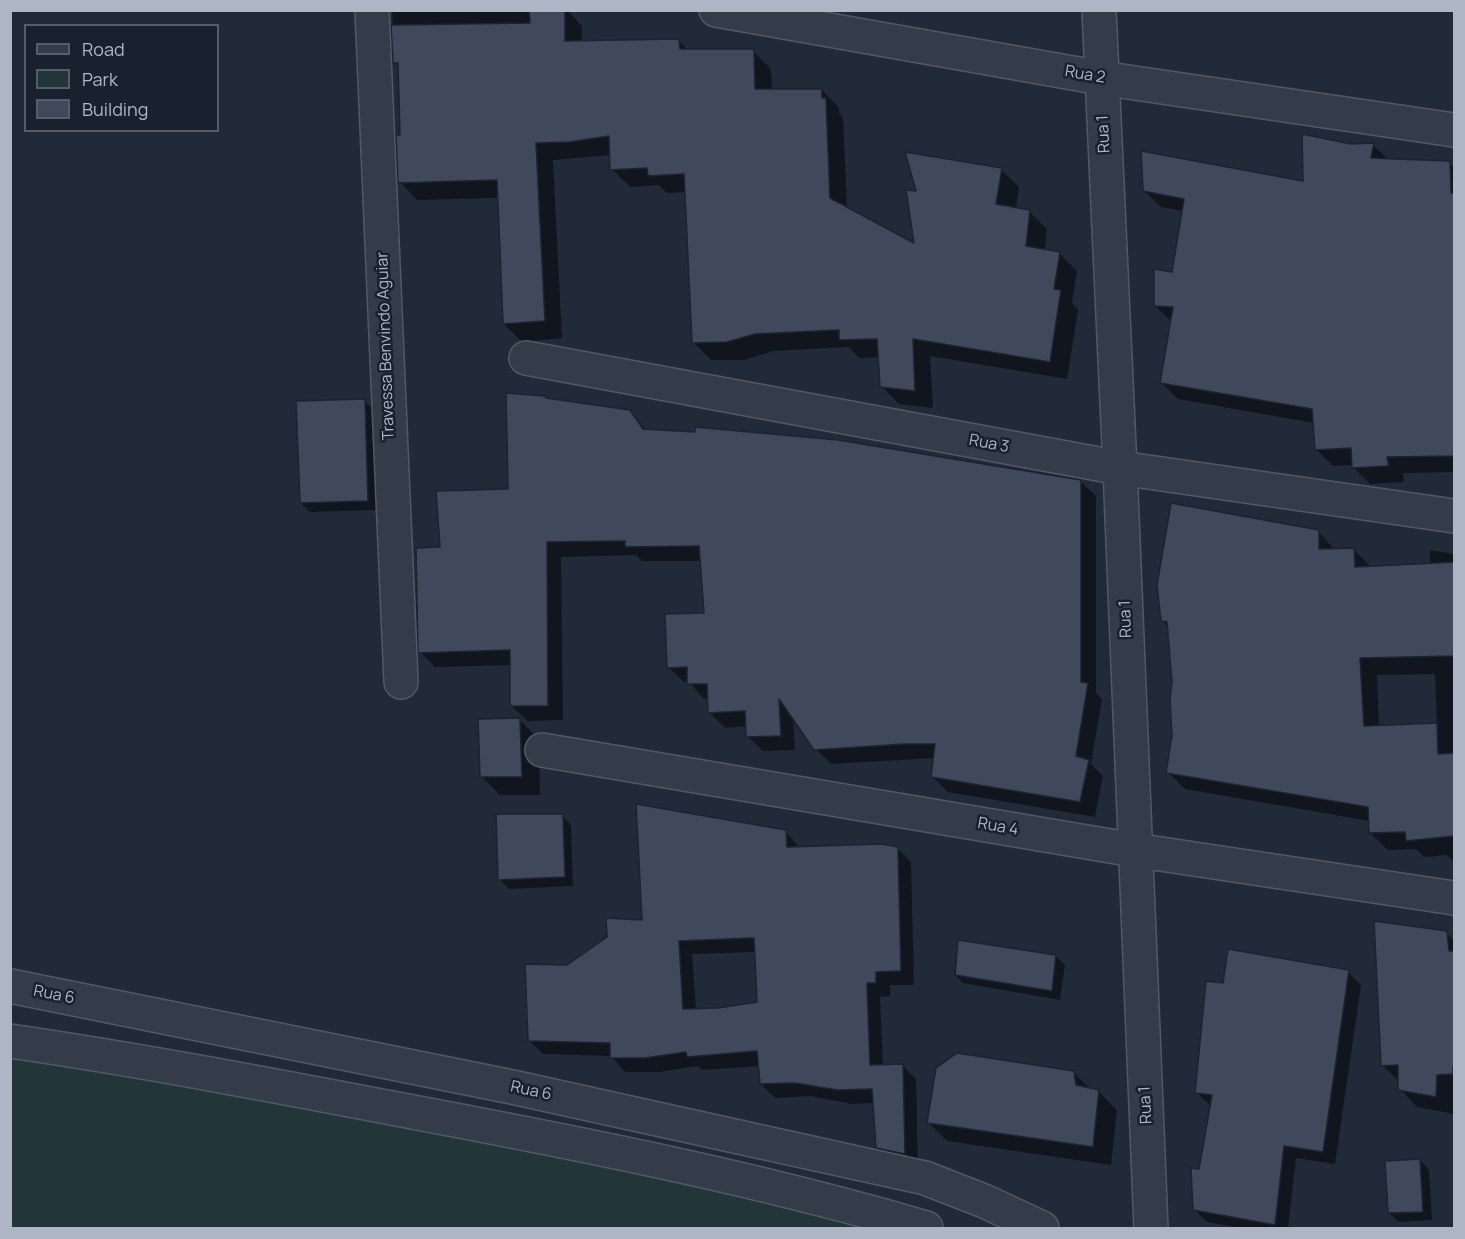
<!DOCTYPE html>
<html>
<head>
<meta charset="utf-8">
<style>
	body { margin:0 }
	#map { position:relative; width:1465px; height:1239px; overflow:hidden; background:#202a39; font-family:Manrope,sans-serif }
	canvas { display:block }
	.frame { position:absolute; inset:0; border:12px solid #aeb6c6; pointer-events:none }
	.legend { position:absolute; left:24px; top:24px; width:195px; height:108px; box-sizing:border-box; background:#19212e; border:2px solid #555d6b; margin:0; padding:8px 10px; list-style:none; font-size:18px; color:#aeb6c6 }
	.legend li { display:flex; align-items:center; gap:12px; height:30px }
	.legend b { width:30px; border:2px solid #555d6b }
</style>
</head>
<body>
<div id="map">
<canvas width="1465" height="1239"></canvas>
<div class="frame"></div>
<ul class="legend">
<li><b style="height:8px;background:#343c4a"></b>Road</li>
<li><b style="height:16px;background:#22363a"></b>Park</li>
<li><b style="height:16px;background:#3f495b"></b>Building</li>
</ul>
</div>
<script>
const g = document.querySelector('canvas').getContext('2d');
g.lineJoin = 'round';
function fill(path, color) {
  g.fillStyle = color;
  g.fill(path, 'evenodd');
}
function strokePath(path, color, width, dash) {
  g.strokeStyle = color;
  g.lineWidth = width;
  g.lineCap = dash ? 'butt' : 'round';
  g.setLineDash(dash || []);
  g.stroke(path);
}
function write(font, color, halo, rows, align = 'center') {
  g.font = font + ' Manrope,sans-serif';
  g.lineWidth = 5;
  g.setLineDash([]);
  g.textBaseline = 'middle';
  g.strokeStyle = halo;
  g.fillStyle = color;
  for (const [text, x, y, turn = 0] of rows) {
    g.save();
    g.translate(x, y);
    g.rotate((+turn || 0) * Math.PI / 180);
    g.textAlign = isNaN(turn) ? turn : align;
    if (halo) g.strokeText(text, 0, 0);
    g.fillText(text, 0, 0);
    g.restore();
  }
}
const green = new Path2D(`
	M11,1041L926,1228H11Z`);
const shadow = new Path2D(`
	M392,10H567L582,26V42L679,41L689,51H753L771,69L772,90H822L839,108V113L843,117L847,208L916,246L918,193L1001,170L1019,187L1016,209L1030,212L1047,229L1045,251L1059,253L1077,271L1072,303L1078,310L1067,379L930,356L933,408L899,404L881,386L880,357L859,358L849,347L773,351L745,360H711L693,342L687,192L667,193L659,185L630,187L612,169L611,155L553,160L562,338L522,342L504,324L499,198L417,200L400,182L402,137L400,68L395,63Z
	M1373,145L1389,160L1449,163L1454,168V472L1403,473L1404,482L1370,484L1353,467V465L1333,466L1316,449L1314,423L1178,399L1161,382L1172,322L1155,306L1173,274L1183,211L1161,207L1144,191L1304,183L1351,146Z
	M364,400L373,409L376,510L310,512L301,503Z
	M547,400L630,412L647,431L1080,481L1096,496V693L1102,699L1091,764L1103,776L1095,817L948,792L933,777L935,758L831,764L816,749L793,717L795,750L763,751L747,736V726L725,728L710,713L709,699H704L689,682H684L668,667L705,614L702,561H642L636,555L561,557L563,720L527,721L512,706L511,665L435,667L420,652L442,548L510,490Z
	M1318,531L1335,550H1354L1371,567L1430,565V550L1454,554V862L1447,855L1424,857L1416,849L1388,850L1370,833V821L1185,789L1168,772L1173,736L1174,682L1169,627L1162,620ZM1435,674L1437,725L1379,727L1377,675Z
	M520,720L539,739L540,795H500L482,777Z
	M562,815L571,825L573,886L509,889L499,879Z
	M786,832L800,848H897L911,862L914,985H890V996L880,997L883,1066L902,1065L916,1079L918,1167L891,1161L877,1147L874,1103L852,1104L810,1096L775,1098L761,1084L760,1066L702,1070L698,1066L660,1072H625L611,1056L543,1054L529,1040L567,966L643,922ZM756,952L758,1003L718,1009L696,1010L692,954Z
	M1446,933L1454,941V1114L1417,1107L1400,1089V1082L1382,1065Z
	M960,941L1056,956L1065,965L1060,1000L963,983L954,974Z
	M1348,972L1361,985L1335,1164L1296,1158L1288,1228H1240L1207,1222L1194,1209L1211,1106L1196,1092L1224,985Z
	M1073,1072L1090,1089L1098,1091L1117,1110L1111,1165L947,1141L928,1122Z
	M1420,1160L1429,1170L1432,1220L1399,1222L1389,1213Z`);
const building = new Path2D(`
	M529,10H565V41L679,39L680,49H754L755,89H822V98H826L830,198L914,243L906,190L916,191L905,152L1002,168L996,204L1030,210L1026,246L1060,252L1054,289L1061,290L1050,362L913,339L915,391L880,387L877,339L839,340V330L755,334L727,342L692,343L684,174L648,176L647,168L610,170L609,136L570,142L536,143L545,321L503,324L497,180L398,183L396,135H400L398,63H393L391,25L530,23Z
	M1302,134L1351,144L1374,143L1371,158L1450,161L1451,193H1455V456L1387,457L1389,466L1352,468L1351,448L1315,450L1312,409L1160,383L1173,307L1154,306V269L1172,272L1184,199L1143,191L1141,151L1303,181Z
	M506,393L545,396L546,398L630,410L643,429L695,432V427L838,440L1081,480V682L1088,683L1076,756L1089,760L1080,802L931,777L935,744H905L814,750L779,699L781,736L746,737L745,711L708,713L707,684H687V667L667,668L665,614L704,613L699,546L625,547V541L547,542L548,706H510V650L418,653L416,548L440,547L436,491L508,489Z
	M365,399L368,501L300,503L296,401Z
	M1171,503L1319,530V549L1354,548L1355,567L1455,562V656L1360,658L1364,726L1437,723L1438,754L1455,753V836L1406,841L1405,832L1369,833L1368,807L1166,773L1172,736L1170,699L1172,682L1167,622L1161,621L1157,585Z
	M520,718L522,777H480L478,719Z
	M636,804L786,830L787,847L882,844L898,847L901,971L876,972V983H867L870,1065L903,1064L905,1154L876,1148L872,1089L837,1090L795,1083L760,1084L757,1051L687,1057L686,1052L645,1058H610V1043L528,1041L525,964L567,965L607,937L606,918L642,920ZM754,938L757,1002L718,1008L683,1009L679,941Z
	M496,814H563L565,877L498,880Z
	M1374,921L1447,931L1449,951H1455V1067H1453V1074L1437,1075L1436,1097L1398,1090V1065L1381,1066Z
	M958,940L1056,955L1052,991L955,975Z
	M1228,949L1349,970L1323,1152L1284,1146L1275,1225L1193,1210L1191,1168L1199,1169L1212,1095L1195,1093L1206,981L1223,983Z
	M957,1053L1074,1071L1076,1085L1099,1090L1093,1147L927,1123L936,1068Z
	M1420,1159L1423,1212L1388,1213L1385,1161Z`);
const street = new Path2D(`
	M372,10L401,682
	M716,10L1101,78L1454,130
	M1099,10L1120,468L1151,1228
	M526,358L1120,468L1454,516
	M542,750L1134,850L1454,898
	M10,986L512,1087L925,1178L984,1201L1042,1228
	M10,1041C147,1061 282,1087 418,1113C588,1145 759,1179 926,1228`);
const streetNames = [
	["Rua 2",1085,75,10],
	["Rua 1",1104,134,-93],
	["Travessa Benvindo Aguiar",386,346,-92],
	["Rua 3",989,444,11],
	["Rua 1",1126,619,-92],
	["Rua 4",998,827,10],
	["Rua 6",54,995,11],
	["Rua 6",531,1091,12],
	["Rua 1",1146,1105,-93]
];
fill(green, '#22363a');
fill(shadow, '#0007');
fill(building, '#3f495b');
strokePath(building, '#1b2330', 1.5);
strokePath(street, '#515967', 36);
strokePath(street, '#343c4a', 33);
write('16px', '#aeb6c6', '#19212e', streetNames);
</script>
</body>
</html>
